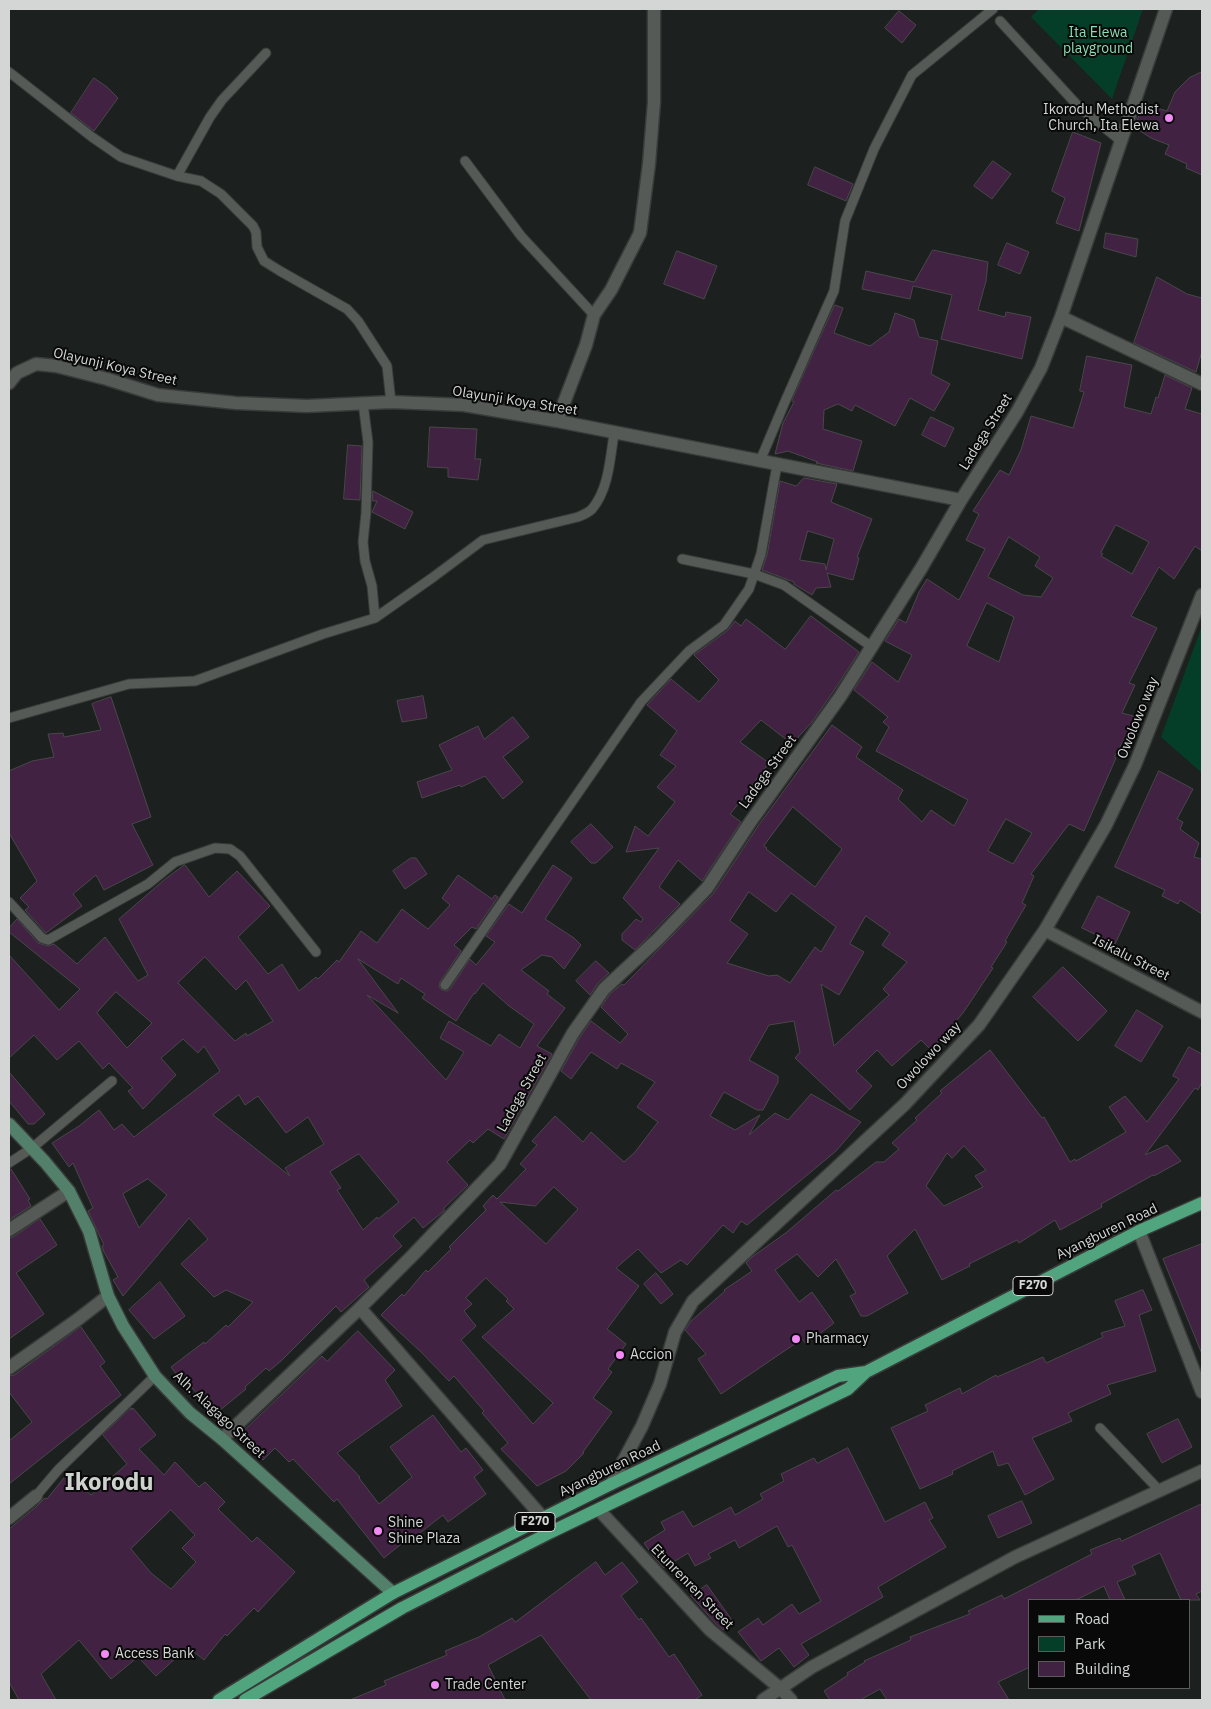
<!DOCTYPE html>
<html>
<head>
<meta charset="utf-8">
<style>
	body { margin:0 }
	#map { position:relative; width:1211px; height:1709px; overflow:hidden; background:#1c201e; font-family:"IBM Plex Sans",sans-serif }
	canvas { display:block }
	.frame { position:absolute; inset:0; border:10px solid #d4d6d5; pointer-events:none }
	.legend { position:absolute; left:1028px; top:1599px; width:162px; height:90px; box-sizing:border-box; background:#080908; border:1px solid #5a5b5a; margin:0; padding:6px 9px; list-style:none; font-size:15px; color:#d4d6d5 }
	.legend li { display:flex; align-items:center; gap:10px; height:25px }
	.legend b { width:25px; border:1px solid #5a5b5a }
</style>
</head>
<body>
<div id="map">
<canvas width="1211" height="1709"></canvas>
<div class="frame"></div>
<ul class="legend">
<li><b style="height:6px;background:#50a57f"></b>Road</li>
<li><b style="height:14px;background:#053e28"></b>Park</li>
<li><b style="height:14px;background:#422243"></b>Building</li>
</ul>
</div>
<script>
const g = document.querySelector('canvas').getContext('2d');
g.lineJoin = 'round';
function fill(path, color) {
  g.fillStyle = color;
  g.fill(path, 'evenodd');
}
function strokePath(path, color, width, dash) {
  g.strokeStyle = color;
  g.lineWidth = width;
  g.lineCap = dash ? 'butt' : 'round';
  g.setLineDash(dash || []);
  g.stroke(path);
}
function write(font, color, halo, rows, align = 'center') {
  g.font = font + ' "IBM Plex Sans",sans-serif';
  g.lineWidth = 4;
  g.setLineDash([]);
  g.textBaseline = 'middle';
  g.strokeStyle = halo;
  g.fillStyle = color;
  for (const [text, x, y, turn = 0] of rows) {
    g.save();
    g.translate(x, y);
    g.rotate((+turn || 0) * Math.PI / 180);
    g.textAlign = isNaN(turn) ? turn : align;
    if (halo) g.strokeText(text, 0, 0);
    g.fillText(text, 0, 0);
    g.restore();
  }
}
const green = new Path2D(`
	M1039,9H1143L1112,99L1031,17Z
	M1202,626V773L1161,737Z`);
const building = new Path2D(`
	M899,11L916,25L902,43L885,28Z
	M1202,72V175L1186,168L1187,164L1165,154L1169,145L1151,138L1134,127L1144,104L1167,111L1175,92L1189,78Z
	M94,78L107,87L118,98L94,131L71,113Z
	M1073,132L1101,143L1079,231L1056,223L1065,198L1052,191Z
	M993,161L1011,174L992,199L974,186Z
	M815,167L853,184L846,201L808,185Z
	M1106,233L1138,239L1136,257L1104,248Z
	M1007,243L1029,252L1020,274L998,265Z
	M933,250L988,262L986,281L978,310L1005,317L1006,312L1031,317L1022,359L941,339L952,295L913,286L910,299L862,289L866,271L914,282Z
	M677,251L717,266L704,299L664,284Z
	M1157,277L1187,294L1202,298V351L1196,372L1134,343Z
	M835,305L843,308L834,333L870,346L889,332L895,313L914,320L919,337L938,341L931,374L950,384L934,411L910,398L895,426L855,405L852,411L838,404L824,410L823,429L862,441L853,471L816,463L818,462L788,451L775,454L783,423L794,402L792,401Z
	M1087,356L1132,365L1124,407L1151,414L1156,397L1158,398L1165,375L1192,388L1185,409L1202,414V551L1195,546L1174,579L1159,567L1131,616L1157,628L1129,683L1135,685L1122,713L1137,717L1114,757L1116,758L1084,831L1069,824L1031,874L1034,876L1022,903L1026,905L1005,941L1007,942L991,967L993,968L963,1013L931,1050L921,1040L892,1066L877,1050L856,1071L872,1086L850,1110L795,1058L800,1052L794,1021L769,1025L749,1060L778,1076V1082L763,1110H757L724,1092L710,1116L735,1130L760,1115L749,1135L775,1113L788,1120L811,1094L861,1122L836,1151L747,1225L741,1221L733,1233L723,1225L687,1265L681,1260L661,1273L638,1249L616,1268L639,1286L607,1329L626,1344L608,1369L612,1372L593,1398L612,1412L583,1452L584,1453L566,1471L537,1486L501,1449L508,1443L482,1413L484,1411L454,1376L449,1381L421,1352L381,1315L402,1294L404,1296L426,1270L428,1272L451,1249L449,1247L486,1210L483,1206L493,1195L497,1199L526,1169L520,1164L537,1145L532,1141L555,1116L583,1142L591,1132L624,1162L635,1152L658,1122L637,1107L655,1082L621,1063L617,1069L591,1052L571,1079L561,1071L580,1037L591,1021L620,1043L628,1034L601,1007L610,994L622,984L624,985L713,894L758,826L832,725L862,747L856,757L903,790L898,799L922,822L931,810L954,826L968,800L876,751L889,727L883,722L888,717L854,690L872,662L898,682L912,655L885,641L899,619L906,623L919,592L927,579L959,600L985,549L966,540L979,514L973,511L1000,470L1009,475L1021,450L1031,416L1073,428L1084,392L1080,391ZM1116,525L1149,542L1132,574L1101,556L1103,554L1101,553ZM1009,537L1040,557L1035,566L1053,578L1041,597L1023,595L988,577ZM987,603L1014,617L999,662L967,646ZM793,807L842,849L815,887L766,849L767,848L764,846ZM1006,819L1032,833L1013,864L988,851ZM749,892L776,912L791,893L836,927L821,952L815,947L790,983L777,975L769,976L727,963L748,934L730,921ZM866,916L890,933L882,945L907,962L883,989L889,995L834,1046L821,984L839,995L864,952L850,944ZM554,1187L578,1209L546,1244L500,1202L535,1206ZM486,1278L508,1299L506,1301L514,1309L482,1337L553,1403L533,1424L461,1340L476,1326L464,1311L472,1304L466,1298Z
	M931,417L954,428L945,447L922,435Z
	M430,427L477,429L475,459H481L478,480L448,477V468L428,467Z
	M348,445L362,446L360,500L344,499Z
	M804,478L837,484L831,502L872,519L857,557L859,558L853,580L827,573L831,587L816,588L812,595L794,584V582L762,570L767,555L780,481L796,486ZM808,531L834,539L826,570L825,564L800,560Z
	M373,491L413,512L405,529L372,512L377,501H373Z
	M811,616L859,652L833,692L812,722L792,744L761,720L740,742L769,763L749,789L750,790L730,814L741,822L702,881L678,860L659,887L680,904L635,950L622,940V934L636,919L641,922L643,919L623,898L659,848L626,852L635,826L648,836L675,802L657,787L676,766L660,755L677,731L647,705L671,679L699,702L719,680L694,655L728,630L735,621L741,626L746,619L785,649Z
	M423,696L427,718L402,722L397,701Z
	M111,697L151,817L132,824L153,865L104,890L96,875L73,894L82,906L46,933L25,910L29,907L20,898L37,881L9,833V771L32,761L54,757L48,734L63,733L64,737L101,730L92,704Z
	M513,717L529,737L503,757L523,782L503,799L485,776L461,787L460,785L422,798L417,782L452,770L439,745L478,726L484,739Z
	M1159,771L1193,789L1177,819L1183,822L1180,829L1199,843L1194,857L1202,859V914L1180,900L1178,904L1162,896L1165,890L1115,867Z
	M591,824L613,847L596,863H591L571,842Z
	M411,858H416L427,874L405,889L393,871Z
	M185,865L209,897L237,871L270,906L238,937L268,974L282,964L299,991L316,977L318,979L337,960L339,962L361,931L377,943L402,909L428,929L450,905L442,898L458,875L492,899L495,895L498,897L476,929L472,927L454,945L461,951L440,982L439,987L442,990L447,991L450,989L470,959L476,965L495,942L486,936L509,904L522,913L553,865L572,878L545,919L574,938L581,945L564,969L552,957L542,955L521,970L549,991L547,994L565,1008L537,1046L552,1054L504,1139L488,1129L473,1143L470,1140L447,1162L468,1185L444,1208V1211L423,1228L414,1217L393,1236L402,1246L364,1280L369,1287L341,1312L336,1306L281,1361L269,1371L266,1368L245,1387L246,1389L214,1415L189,1384L186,1387L171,1367L204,1342L205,1344L226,1325L228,1327L253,1302L226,1290L214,1297L181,1264L208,1239L189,1218L123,1296L113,1280L118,1277L104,1252L102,1246L104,1245L88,1211L93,1208L73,1163L69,1167L52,1143L79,1126L99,1110L114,1130L122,1124L134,1137L220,1071L204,1046L198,1053L183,1039L161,1058L176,1075L143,1109L128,1091L133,1088L109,1063L103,1069L79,1041L57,1060L34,1035L9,1058V955L59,1010L80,989L9,932V928L17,919L38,943L48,946L54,944L77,964L105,937L138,981L148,975L119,919L164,880ZM205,957L236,990L246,980L273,1021L247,1036L246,1033L235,1041L178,983ZM358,959L398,984L401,978L425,994L422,998L456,1021L474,993L475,994L483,983L509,1006L534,1024L520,1048L499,1034L491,1046L449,1021L440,1038L464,1052L446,1080L367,995L398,1013ZM116,992L152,1023L127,1048L97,1013ZM239,1095L245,1105L258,1096L286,1133L308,1117L324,1144L285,1168L290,1176L213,1115ZM359,1154L399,1202L378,1219L377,1217L363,1230L337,1190L341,1188L330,1172ZM148,1179L167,1195L139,1228L123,1194Z
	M1098,896L1130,912L1115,944L1082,928Z
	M596,961L609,973L598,983L590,995L576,981Z
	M1063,967L1107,1011L1078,1041L1033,997Z
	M1137,1010L1163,1026L1141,1062L1115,1046Z
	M1189,1047L1202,1054V1082L1198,1090L1195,1088L1145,1155L1167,1145L1181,1161L1154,1176L1153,1175L1101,1204L1102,1207L1060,1230L1055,1220L1019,1243L1017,1240L969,1264L970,1266L942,1280L915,1229L887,1256L908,1293L867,1316H861L850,1296L856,1293L836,1259L818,1277L797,1254L775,1270L799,1302L812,1292L834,1323L806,1344L802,1339L721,1394L698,1359L706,1354L685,1330L691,1321L725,1291L724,1290L752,1271L746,1263L752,1257L787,1232L836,1190L838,1191L876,1162H884L899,1149L892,1143L917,1120L915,1118L942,1093L940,1091L990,1050L1042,1118L1044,1117L1070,1162L1075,1159L1076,1161L1126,1132L1109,1107L1125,1096L1147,1122L1179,1079L1173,1076ZM964,1146L986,1170L975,1176L983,1187L944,1206L926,1186L947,1153L952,1158Z
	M9,1072L45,1114L34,1124H28L9,1101Z
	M9,1169H11L30,1199L28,1200L31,1206L9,1220Z
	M40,1219L57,1245L16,1273L44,1314L9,1339V1238L13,1237Z
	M1202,1244V1354L1163,1259Z
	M656,1273L673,1294L661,1304L644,1284Z
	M160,1282L185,1316L154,1339L129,1310Z
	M1143,1290L1152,1310L1139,1315L1156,1371L1107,1385L1111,1394L1068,1413L1072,1421L1032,1438L1054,1479L1025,1495L1008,1463L998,1466L993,1451L952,1471L953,1474L920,1489L891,1428L928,1411L925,1405L960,1388L962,1394L996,1375L997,1377L1043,1357L1046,1363L1103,1337L1101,1333L1125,1326L1115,1301Z
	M81,1327L105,1362L100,1366L121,1395L9,1484V1441L32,1422L9,1392V1376L14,1375Z
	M358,1331L395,1370L385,1380L402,1406L337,1453L360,1477L359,1478L379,1504L412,1477L390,1447L433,1415L461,1452L466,1448L483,1470L474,1477L486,1494L448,1522L443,1515L407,1543L406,1540L384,1558L337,1499L334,1502L293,1459L289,1462L275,1448L263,1460L238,1436L322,1356L327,1361Z
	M131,1408V1410L133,1408L156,1435L139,1449L164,1475L175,1462L199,1487L205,1482L225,1502L218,1509L252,1542L257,1537L295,1572L258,1612L254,1608L227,1636L225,1634L204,1660L188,1647L156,1676L138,1657L111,1679L79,1640L41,1674L56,1700H19L9,1682V1529L37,1506L45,1498L47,1499L67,1474L91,1495L127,1464L103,1435ZM171,1510L195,1535L182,1548L196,1562L171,1589L151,1573L131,1549Z
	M1178,1419L1192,1447L1162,1463L1147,1434Z
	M848,1448L885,1522L925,1502L933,1518L929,1520L946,1547L878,1587L883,1597L801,1644L809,1655L794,1667L779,1648L761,1661L738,1632L758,1618L763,1625L792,1604L799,1614L821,1601L792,1545L788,1547L777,1526L739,1548L735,1540L708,1554L711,1558L695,1566L688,1553L664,1568L653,1556L644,1543L665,1530L661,1522L683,1511L693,1527L731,1507L735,1515L763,1499L760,1494L784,1481L781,1474L814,1458L817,1463Z
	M1022,1501L1032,1523L998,1538L988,1516Z
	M1202,1504V1591L1196,1594L1200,1600H1181L1160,1553L1132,1566L1136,1574L1117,1582L1125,1600H1110L1104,1586L1076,1600H1030V1667L998,1682L1009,1700H887L880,1689L860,1700H830L824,1691L848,1675L847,1673L865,1662L864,1661L911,1640L910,1637L970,1614L968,1611L1002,1595L1004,1599L1092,1554L1090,1550L1120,1538L1121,1541Z
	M596,1562L605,1575L622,1562L638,1582L621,1596L639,1620L641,1618L669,1657L674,1654L702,1695L695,1700H591L541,1635L488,1665L505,1700H350L386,1685L384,1681L447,1655L445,1651L479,1637L512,1618L515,1622Z
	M707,1585L734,1623L723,1630L716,1624L691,1596Z`);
const service = new Path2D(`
	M1000,21L1079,107L1121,141
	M9,72L92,137L121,157L177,176L201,181L221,194L253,226L256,232L257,247L264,261L280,271L347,309L358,321L387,366L391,402
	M465,161L521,236L594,315
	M177,176L210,117L222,100L266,53
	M363,403L368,442L366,513L363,542L365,561L372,586L375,618
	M760,461L784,404L834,291L845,221L874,149L912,75L993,9
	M682,559L754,574L784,585L872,647
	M9,718L129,684L195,681L323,634L375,618L432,578L483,540L578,517C583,515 588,513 592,509C609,489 610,458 614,434
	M9,902L42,938L48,940L148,884L175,862L215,848L230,849L240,856L316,952
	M445,985L641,702L689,651L724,625L749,589L761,554L777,465
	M9,1163L32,1148L112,1081
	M1100,1428L1159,1490
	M36,1496L58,1470L155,1376`);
const minor = new Path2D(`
	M1061,317L1202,384
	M9,383L17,373L36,364L56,366L107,379L158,395L236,403L307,406L391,402L464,405L557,421L961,500
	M557,421L586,345L594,315L611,290L640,233L649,164L654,102V9
	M1045,930L1202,1012
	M9,1230L69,1191
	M1139,1231L1202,1392
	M360,1308L543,1518
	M9,1368L77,1320L108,1296
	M222,1439L360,1308L414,1254L500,1164L573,1033L604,989L658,939L707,888L751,821L840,697L922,567L961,500L1017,412L1041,368L1061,317L1166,9
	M599,1510L710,1630L781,1689L791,1700
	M9,1518L36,1496
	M763,1700L812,1667L1015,1557L1202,1471`);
const tertiary = new Path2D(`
	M611,1484L642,1426L660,1384L675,1332L693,1301L905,1104L979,1025L1045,930L1106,825L1135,765L1202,595`);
const secondary = new Path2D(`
	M9,1124L45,1162L69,1191L89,1231L108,1296L123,1326L155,1376L190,1413L222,1439L393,1593`);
const primary = new Path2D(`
	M219,1700L393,1593L611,1484L838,1376L866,1372
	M245,1700L402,1608L551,1532L848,1389L866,1372L1139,1231L1202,1203`);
const markers = [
	[1169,118,5,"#f18af4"],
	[796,1339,5,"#f18af4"],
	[620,1355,5,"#f18af4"],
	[378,1531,5,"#f18af4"],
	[105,1654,5,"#f18af4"],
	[435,1685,5,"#f18af4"]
];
const shields = [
	[1033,1286,40],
	[535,1522,40]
];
const shieldNames = [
	["F270",1033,1286],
	["F270",535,1522]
];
const parkNames = [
	["Ita Elewa",1098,33],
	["playground",1098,49]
];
const poiNames = [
	["Ikorodu Methodist",1159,110,"right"],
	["Church, Ita Elewa",1159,126,"right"],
	["Pharmacy",806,1339],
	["Accion",630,1355],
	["Shine",388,1523],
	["Shine Plaza",388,1539],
	["Access Bank",115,1654],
	["Trade Center",445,1685]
];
const streetNames = [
	["Olayunji Koya Street",115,367,13],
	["Olayunji Koya Street",515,401,9],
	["Ladega Street",986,432,-58],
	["Owolowo way",1138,718,-68],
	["Ladega Street",768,772,-54],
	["Isikalu Street",1131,958,27],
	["Owolowo way",929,1056,-47],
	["Ladega Street",522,1093,-61],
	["Ayangburen Road",1107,1232,-26],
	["Alh. Alagago Street",219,1415,43],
	["Ayangburen Road",610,1469,-26],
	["Etunrenren Street",692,1587,46]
];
const townNames = [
	["Ikorodu",109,1483]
];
fill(green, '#053e28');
fill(building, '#422243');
strokePath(building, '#4a474a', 1);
strokePath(service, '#383b39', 11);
strokePath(minor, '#383b39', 15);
strokePath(tertiary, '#383b39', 15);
strokePath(secondary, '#383b39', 15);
strokePath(primary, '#383b39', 15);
strokePath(service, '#565a57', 9);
strokePath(minor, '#565a57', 12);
strokePath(tertiary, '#565a57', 12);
strokePath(secondary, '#53806b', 12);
strokePath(primary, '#50a57f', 12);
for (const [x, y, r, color] of markers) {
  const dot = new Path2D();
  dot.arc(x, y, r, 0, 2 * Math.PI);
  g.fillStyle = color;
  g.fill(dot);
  strokePath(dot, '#080908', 2);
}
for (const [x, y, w] of shields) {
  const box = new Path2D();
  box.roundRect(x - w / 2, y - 9.5, w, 19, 4);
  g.fillStyle = '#080908';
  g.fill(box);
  strokePath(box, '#d4d6d5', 1);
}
write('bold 12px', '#d4d6d5', null, shieldNames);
write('14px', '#8cdeb4', '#080908', parkNames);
write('14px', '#d4d6d5', '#080908', poiNames, 'left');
write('14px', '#d4d6d5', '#080908', streetNames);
write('bold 24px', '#cdd2cf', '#080908', townNames);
</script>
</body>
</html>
